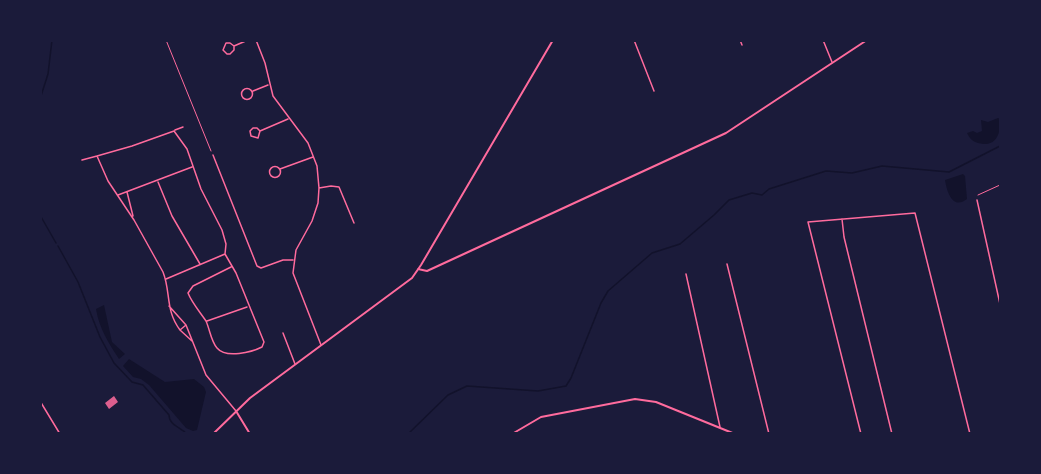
<!DOCTYPE html>
<html>
<head>
<meta charset="utf-8">
<style>
	body { margin:0 }
	#map { position:relative; width:1041px; height:474px; overflow:hidden; background:#1b1b3a; font-family:"Roboto Condensed",sans-serif }
	canvas { display:block }
	.frame { position:absolute; inset:0; border:42px solid #1b1b3a; pointer-events:none }
</style>
</head>
<body>
<div id="map">
<canvas width="1041" height="474"></canvas>
<div class="frame"></div>
</div>
<script>
const g = document.querySelector('canvas').getContext('2d');
g.lineJoin = 'round';
function fill(path, color) {
  g.fillStyle = color;
  g.fill(path, 'evenodd');
}
function strokePath(path, color, width, dash) {
  g.strokeStyle = color;
  g.lineWidth = width;
  g.lineCap = dash ? 'butt' : 'round';
  g.setLineDash(dash || []);
  g.stroke(path);
}
const water = new Path2D(`
	M998,118L1000,119C1001,134 996,148 978,143C972,141 970,139 967,133L973,131L977,133L982,131L981,120L988,122Z
	M963,174L965,176L967,199C953,210 947,193 945,180Z
	M104,305L112,342L125,354L119,359C109,344 99,328 96,309Z
	M129,359L165,382L194,379L204,387L206,392L197,430L193,431L186,428L149,385L141,379L133,377L123,366Z`);
const stream = new Path2D(`
	M40,99L48,74L52,40
	M40,215L56,243
	M58,246L78,282L100,337L114,363L132,382L143,385L169,415C169,425 180,427 187,434
	M408,434L448,395L467,386L538,391L566,386L571,378L601,303L608,291L652,253L680,244L714,215L729,200L752,193L762,195L769,189L826,171L852,173L882,166L949,172L1000,146`);
const building = new Path2D(`
	M114,396L118,402L109,409L105,403Z`);
const path = new Path2D(`
	M166,40L211,151
	M978,195L1000,185`);
const minor = new Path2D(`
	M256,40L265,63L273,96L308,143L317,166L319,188L318,203L312,221L296,250L293,273L321,345
	M634,40L654,91
	M740,40L742,45
	M823,40L832,62
	M234,46V50L230,54H227L223,50L226,43H230L234,46L248,40
	M241.5 94a5.5 5.5 0 1 1 11 0a5.5 5.5 0 1 1-11 0Z
	M253,91L268,85
	M175,130L183,127
	M260,131L258,138L251,136L250,131L253,128H257L260,131L288,119
	M213,155L257,266L261,268L283,260H293
	M97,156L132,146L174,131L187,149L201,189L222,230L226,244L225,254L166,279
	M82,160L97,156L108,181L134,220L163,272C171,292 165,310 180,330
	M269.5 172a5.5 5.5 0 1 1 11 0a5.5 5.5 0 1 1-11 0Z
	M280,169L313,157
	M158,182L172,216L200,264
	M319,188L331,186L339,187L354,223
	M127,192L133,216
	M118,195L192,167
	M977,200L1000,304
	M842,219L844,237L892,434
	M225,254L236,273L264,342L262,347C252,352 226,359 217,348C211,341 210,330 206,321C200,312 192,303 188,293L193,286L231,267
	M727,264L769,434
	M686,274L720,427
	M169,306L186,325L206,375L236,411
	M207,321L247,307
	M186,325L180,330L192,341
	M283,333L295,364
	M40,401L60,434
	M861,434L808,222L915,213L970,434`);
const tertiary = new Path2D(`
	M418,269L427,271L726,133L867,40
	M236,411L250,434
	M213,434L250,398L412,278L421,265L553,40
	M512,434L541,417L635,399L656,402L735,434`);
fill(water, '#12122b');
strokePath(stream, '#12122b', 1.5);
fill(building, '#dd5f8e');
strokePath(path, '#ff6b9d', 1);
strokePath(minor, '#ff6b9d', 1.5);
strokePath(tertiary, '#ff6b9d', 2);
</script>
</body>
</html>
